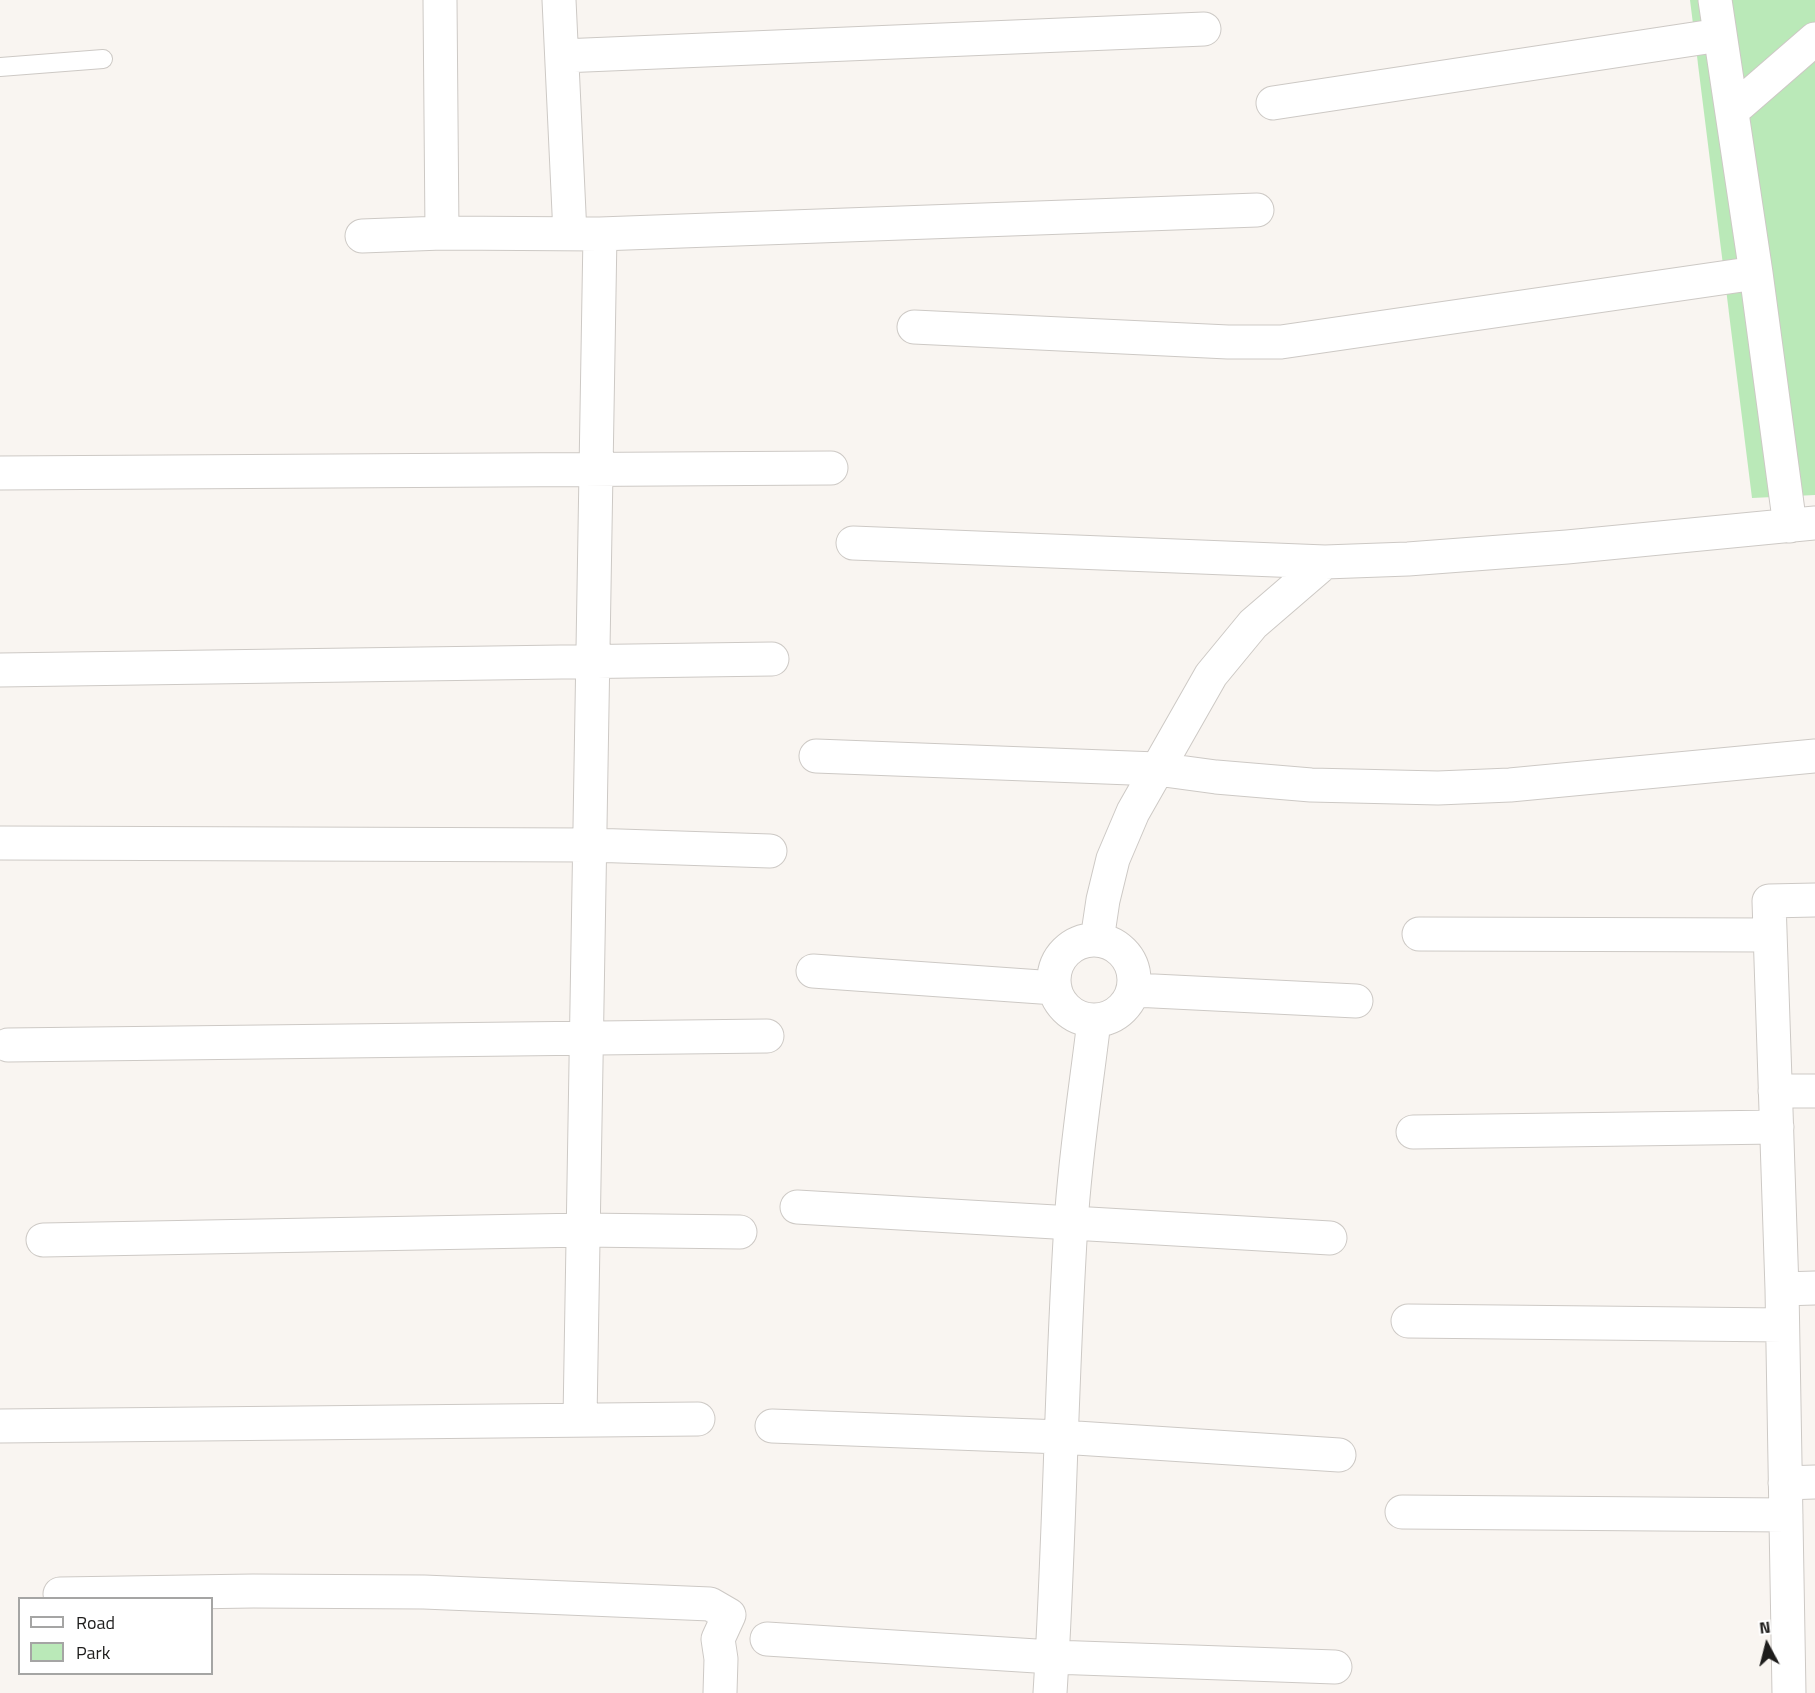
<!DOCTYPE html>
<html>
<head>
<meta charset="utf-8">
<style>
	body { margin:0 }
	#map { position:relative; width:1815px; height:1693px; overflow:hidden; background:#f9f5f1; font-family:"Titillium Web",sans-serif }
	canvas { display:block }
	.legend { position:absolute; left:18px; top:1597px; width:195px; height:78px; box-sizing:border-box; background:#fff; border:2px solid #a5a5a4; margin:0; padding:8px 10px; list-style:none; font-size:18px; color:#1e1d1c }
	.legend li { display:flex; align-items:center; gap:12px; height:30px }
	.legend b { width:30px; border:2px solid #a5a5a4 }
	.north { position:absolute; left:1737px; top:1615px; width:60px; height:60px; -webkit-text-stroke:4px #fff; paint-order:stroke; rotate:353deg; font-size:16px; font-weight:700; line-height:24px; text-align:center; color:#1e1d1c }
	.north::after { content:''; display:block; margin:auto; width:21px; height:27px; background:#1e1d1c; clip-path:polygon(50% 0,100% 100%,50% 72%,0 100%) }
</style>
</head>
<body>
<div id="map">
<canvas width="1815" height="1693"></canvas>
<ul class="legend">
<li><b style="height:8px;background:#fff"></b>Road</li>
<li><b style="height:16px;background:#bae9b8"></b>Park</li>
</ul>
<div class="north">N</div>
</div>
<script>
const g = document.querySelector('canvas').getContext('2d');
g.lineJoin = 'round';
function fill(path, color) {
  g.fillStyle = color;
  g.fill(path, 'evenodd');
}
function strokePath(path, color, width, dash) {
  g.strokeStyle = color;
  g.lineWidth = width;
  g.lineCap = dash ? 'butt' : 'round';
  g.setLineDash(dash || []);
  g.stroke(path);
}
const green = new Path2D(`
	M1690,0H1815V495L1752,498Z`);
const lane = new Path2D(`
	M0,67L103,59`);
const street = new Path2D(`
	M440,0L442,233
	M559,0L570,234
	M1715,0L1756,273L1790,526
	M562,56L1204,29
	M1273,103L1720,35
	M1732,111L1815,39
	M362,236L442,233L600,234L1257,210
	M914,327L1228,342H1281L1756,273
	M0,473L831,468
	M853,543L1325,562
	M0,670L772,659
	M816,756L1157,769L1216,777L1311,785L1438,788L1510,785L1815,756
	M1,843L590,845L770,851
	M1419,934L1770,935
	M1097,940L1103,900L1113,859L1133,812L1211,675L1253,624L1325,562L1408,559L1567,547L1815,523
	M1054 980a40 40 0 1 1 80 0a40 40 0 1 1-80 0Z
	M813,971L1055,988
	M1134,990L1356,1001
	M8,1045L767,1036
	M1775,1091H1815
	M1413,1132L1777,1127
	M797,1207L1330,1238
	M43,1240L584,1230L740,1232
	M1782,1289L1815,1288
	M1408,1321L1782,1325
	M580,1419L600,234
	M0,1426L698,1419
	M772,1426L1061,1437L1339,1455
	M1785,1483L1815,1482
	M1402,1512L1786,1515
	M60,1594L253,1591L424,1592L710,1604L729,1615L718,1639L721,1659L720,1693
	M767,1639L1052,1657L1335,1667
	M1050,1693C1060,1537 1061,1381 1071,1224C1075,1156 1086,1088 1094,1021
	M1789,1693L1782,1289L1769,901L1815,900`);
fill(green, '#bae9b8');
strokePath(lane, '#cdc9c5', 20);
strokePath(street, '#cdc9c5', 35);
strokePath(lane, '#fff', 18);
strokePath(street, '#fff', 33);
</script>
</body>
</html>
